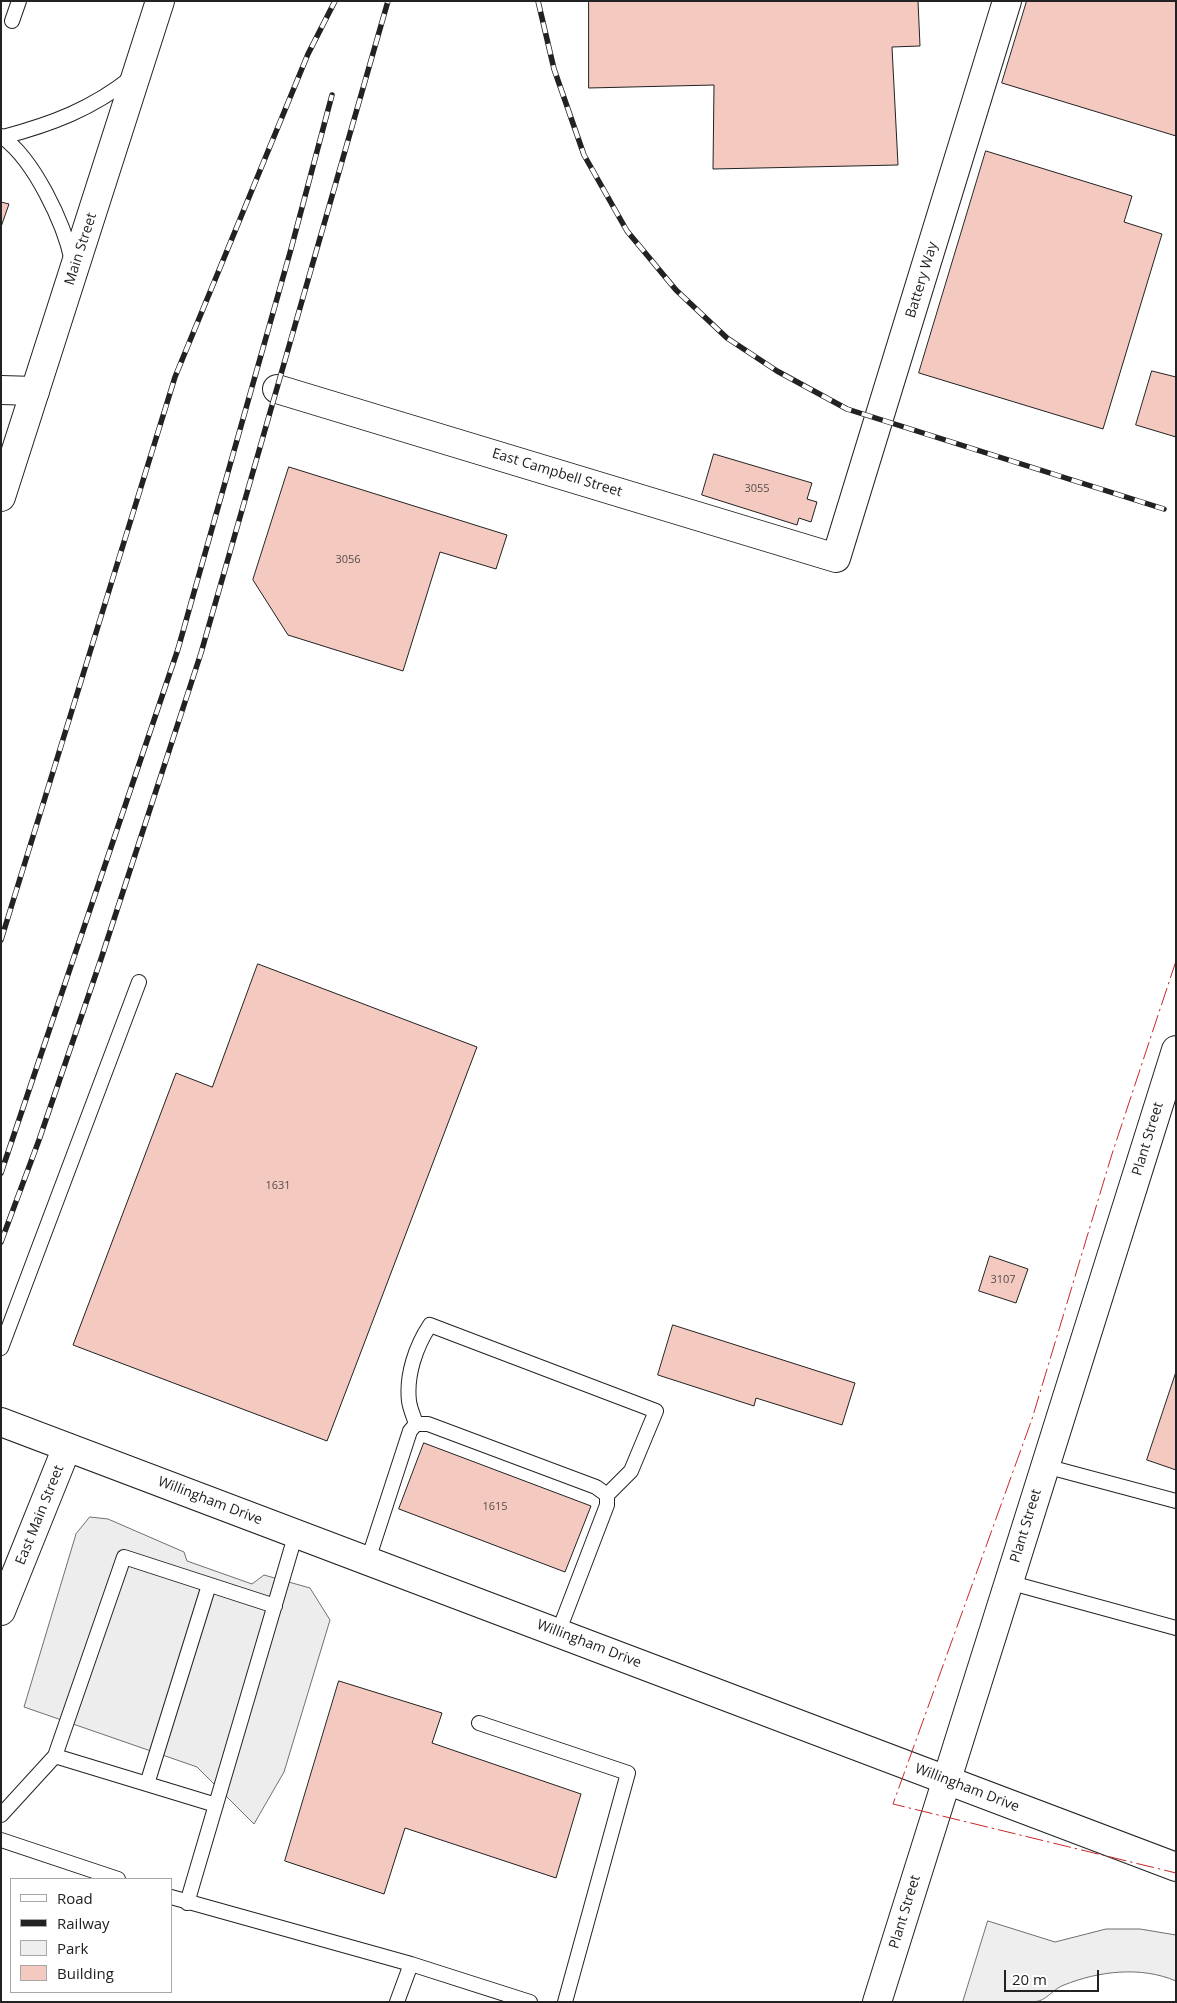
<!DOCTYPE html>
<html>
<head>
<meta charset="utf-8">
<style>
	body { margin:0 }
	#map { position:relative; width:1177px; height:2003px; overflow:hidden; background:#fff; font-family:"Open Sans",sans-serif }
	canvas { display:block }
	.frame { position:absolute; inset:0; border:2px solid #222; pointer-events:none }
	.legend { position:absolute; left:10px; top:1878px; width:162px; height:115px; box-sizing:border-box; background:#fff; border:1px solid #a7a7a7; margin:0; padding:6px 9px; list-style:none; font-size:15px; color:#222 }
	.legend li { display:flex; align-items:center; gap:10px; height:25px }
	.legend b { width:25px; border:1px solid #a7a7a7 }
	.scale { position:absolute; left:1004px; top:1970px; width:95px; height:22px; box-sizing:border-box; border:2px solid #222; border-top:0; padding-left:6px; font-size:15px; line-height:18px; white-space:nowrap; color:#222; -webkit-text-stroke:4px #fff; paint-order:stroke }
</style>
</head>
<body>
<div id="map">
<canvas width="1177" height="2003"></canvas>
<div class="frame"></div>
<ul class="legend">
<li><b style="height:6px;background:#fff"></b>Road</li>
<li><b style="height:6px;background:#222"></b>Railway</li>
<li><b style="height:14px;background:#eee"></b>Park</li>
<li><b style="height:14px;background:#f3c9c0"></b>Building</li>
</ul>
<div class="scale">20 m</div>
</div>
<script>
const g = document.querySelector('canvas').getContext('2d');
g.lineJoin = 'round';
function fill(path, color) {
  g.fillStyle = color;
  g.fill(path, 'evenodd');
}
function strokePath(path, color, width, dash) {
  g.strokeStyle = color;
  g.lineWidth = width;
  g.lineCap = dash ? 'butt' : 'round';
  g.setLineDash(dash || []);
  g.stroke(path);
}
function write(font, color, halo, rows, align = 'center') {
  g.font = font + ' "Open Sans",sans-serif';
  g.lineWidth = 4;
  g.setLineDash([]);
  g.textBaseline = 'middle';
  g.strokeStyle = halo;
  g.fillStyle = color;
  for (const [text, x, y, turn = 0] of rows) {
    g.save();
    g.translate(x, y);
    g.rotate((+turn || 0) * Math.PI / 180);
    g.textAlign = isNaN(turn) ? turn : align;
    if (halo) g.strokeText(text, 0, 0);
    g.fillText(text, 0, 0);
    g.restore();
  }
}
const green = new Path2D(`
	M988,1921L1055,1942L1106,1929H1140L1176,1935V1981C1141,1966 1099,1971 1064,1985C1055,1988 1048,1998 1039,2001C1030,2003 976,2002 963,2002Z`);
const parking = new Path2D(`
	M90,1517L108,1519L184,1552L187,1561L252,1584L264,1575L310,1588L330,1620L284,1772L254,1824L197,1767L24,1707L76,1534Z`);
const building = new Path2D(`
	M589,1H918L920,46L892,47L898,165L713,169L714,85L589,88Z
	M1027,1H1176V136L1002,83Z
	M986,151L1132,196L1124,222L1162,234L1103,429L919,373Z
	M1,202L9,204L1,227Z
	M1152,371L1176,377V437L1136,425Z
	M714,454L812,483L807,499L817,502L811,522L799,518L797,525L702,495Z
	M289,467L507,535L496,569L440,552L403,671L288,635L253,580Z
	M258,964L477,1047L327,1441L73,1345L176,1073L212,1087Z
	M990,1256L1028,1269L1016,1303L979,1291Z
	M673,1325L855,1383L842,1425L756,1398L754,1406L658,1375Z
	M1176,1372V1470L1147,1460Z
	M424,1443L591,1506L565,1572L399,1509Z
	M339,1681L442,1713L432,1743L581,1794L556,1878L405,1828L384,1894L285,1861Z`);
const lane = new Path2D(`
	M12,21L19,1
	M1,136C34,159 64,223 72,261
	M3,137C52,124 92,109 132,77
	M1,1348L139,982
	M416,1424C414,1417 410,1409 409,1401C406,1375 416,1346 430,1325L656,1411L631,1471L607,1495V1505L558,1633
	M416,1424H428L596,1487L607,1495
	M1045,1466L1176,1501
	M368,1560L410,1431L416,1424
	M1008,1582L1176,1628
	M479,1723L628,1773L565,2002
	M147,1784L209,1585
	M216,1805L55,1756L124,1557L275,1606
	M1,1815L55,1756
	M1,1840L118,1879
	M171,1897L411,1964L530,2002
	M187,1903L296,1533
	M397,2002L411,1964`);
const street = new Path2D(`
	M277,389L836,558L1007,1
	M1,390L35,391
	M877,2002L1176,1050`);
const secondary = new Path2D(`
	M1,1422L1176,1867
	M1,1611L67,1447`);
const primary = new Path2D(`
	M1,497L160,1`);
const rail = new Path2D(`
	M538,1L554,69L584,155L627,231L676,290L727,338L777,371L847,409L1164,509
	M1,940L175,377L308,54L335,1
	M1,1173L178,649L291,249L332,95
	M1,1242L39,1140L101,959L201,653L388,1`);
const power = new Path2D(`
	M1176,961L1112,1154L1032,1419L893,1804L1176,1873`);
const numberNames = [
	["3055",757,489],
	["3056",348,560],
	["1631",278,1186],
	["3107",1003,1280],
	["1615",495,1507]
];
const streetNames = [
	["Main Street",81,249,-72],
	["Battery Way",922,280,-73],
	["East Campbell Street",557,473,17],
	["Plant Street",1148,1139,-73],
	["Willingham Drive",210,1501,21],
	["East Main Street",40,1515,-68],
	["Plant Street",1026,1526,-73],
	["Willingham Drive",589,1644,21],
	["Willingham Drive",967,1788,21],
	["Plant Street",905,1912,-73]
];
fill(green, '#eee');
strokePath(green, '#6f6f6f', 1);
fill(parking, '#ededed');
strokePath(parking, '#6f6f6f', 1);
fill(building, '#f3c9c0');
strokePath(building, '#222', 1);
strokePath(lane, '#222', 16);
strokePath(street, '#222', 30);
strokePath(secondary, '#222', 30);
strokePath(primary, '#222', 30);
strokePath(lane, '#fff', 14);
strokePath(street, '#fff', 28);
strokePath(secondary, '#fff', 28);
strokePath(primary, '#fff', 28);
strokePath(rail, '#222', 5.5);
strokePath(rail, '#fff', 4, [11]);
strokePath(power, '#c62828', 1, [18, 4, 2.5, 4]);
write('11px', '#564c4a', null, numberNames);
write('14px', '#222', '#fff', streetNames);
</script>
</body>
</html>
